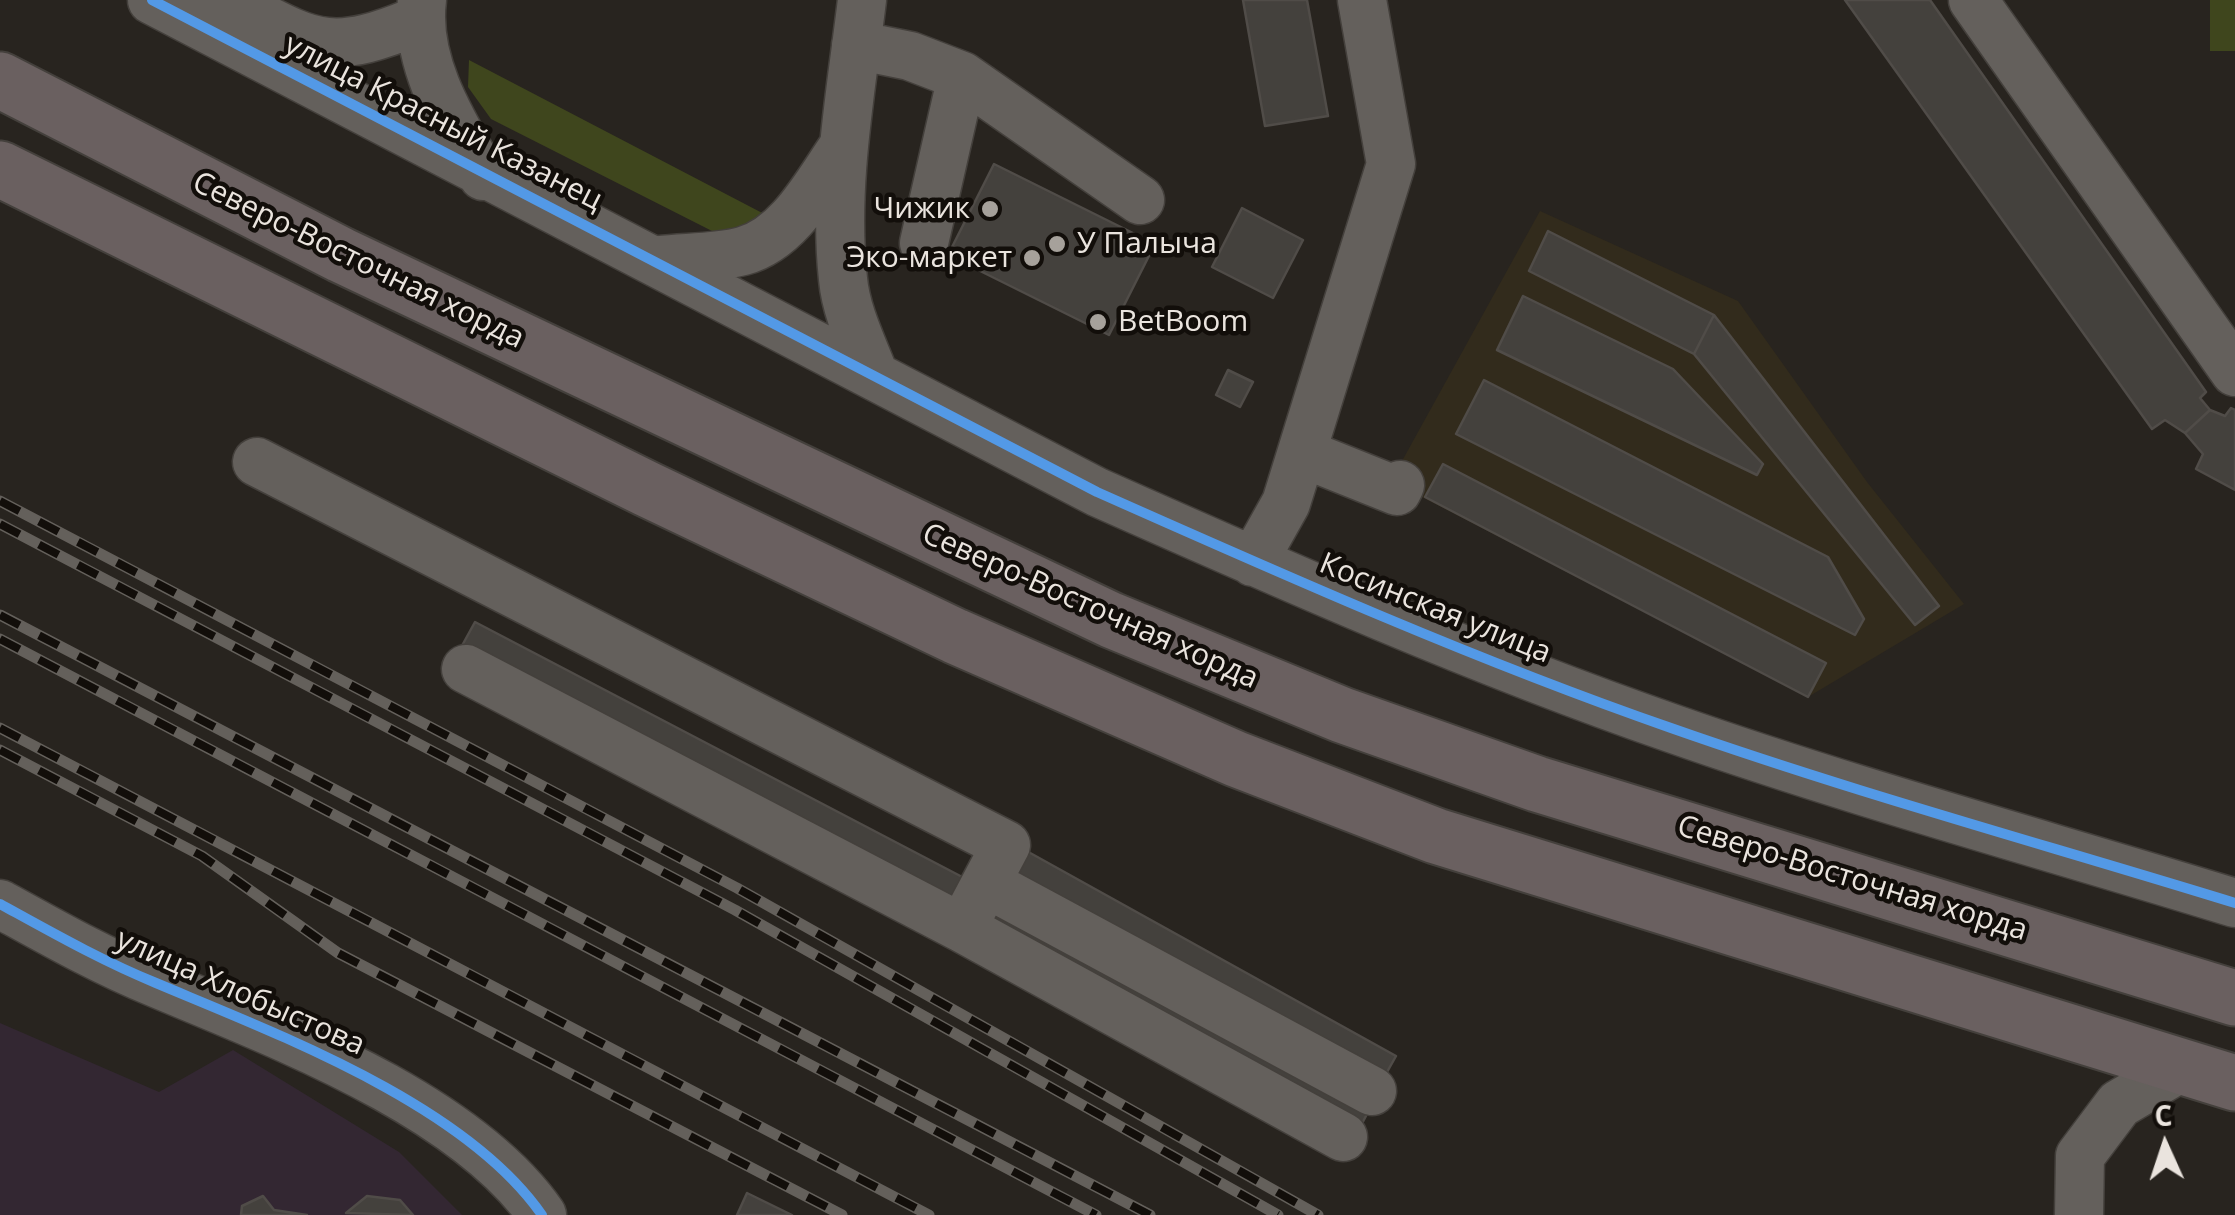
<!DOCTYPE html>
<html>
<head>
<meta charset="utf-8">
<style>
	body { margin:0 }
	#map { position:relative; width:2235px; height:1215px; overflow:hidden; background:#28241f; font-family:"Open Sans",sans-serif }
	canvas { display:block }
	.north { position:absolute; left:2115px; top:1095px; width:100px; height:100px; -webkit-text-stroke:8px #120e0a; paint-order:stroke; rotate:357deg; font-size:28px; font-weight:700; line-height:40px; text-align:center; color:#eae4de }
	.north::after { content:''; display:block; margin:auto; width:35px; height:45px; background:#eae4de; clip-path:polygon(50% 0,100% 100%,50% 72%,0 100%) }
</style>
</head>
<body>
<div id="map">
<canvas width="2235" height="1215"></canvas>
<div class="north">С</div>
</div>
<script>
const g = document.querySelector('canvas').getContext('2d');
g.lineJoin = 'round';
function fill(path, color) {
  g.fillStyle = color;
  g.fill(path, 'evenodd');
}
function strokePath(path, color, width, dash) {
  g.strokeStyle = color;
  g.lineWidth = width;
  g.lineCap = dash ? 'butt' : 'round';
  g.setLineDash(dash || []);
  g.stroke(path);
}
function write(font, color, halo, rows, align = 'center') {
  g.font = font + ' "Open Sans",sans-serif';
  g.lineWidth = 9;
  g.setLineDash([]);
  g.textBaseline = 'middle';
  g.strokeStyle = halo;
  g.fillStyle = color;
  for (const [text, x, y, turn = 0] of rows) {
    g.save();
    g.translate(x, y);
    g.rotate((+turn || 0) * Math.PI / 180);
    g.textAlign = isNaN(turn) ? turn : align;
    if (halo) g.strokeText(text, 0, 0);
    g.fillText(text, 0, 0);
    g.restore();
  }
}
const commercial = new Path2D(`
	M0,1023L159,1092L233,1050L399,1152L462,1215H0Z`);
const industrial = new Path2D(`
	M1540,211L1738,301L1867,482L1964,604L1808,697L1391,481Z`);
const green = new Path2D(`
	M2210,0H2235V51H2210Z
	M469,60L768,216L752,231L714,232L491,119L468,87Z`);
const building = new Path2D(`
	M1243,0H1307L1328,116L1265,126Z
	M1845,0H1930L2206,392L2200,398L2210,410L2185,433L2165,420L2152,429Z
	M994,164L1155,244L1109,335L948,255Z
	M1242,208L1303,240L1273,298L1212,267Z
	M1548,231L1714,315L1694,354L1529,271Z
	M1523,296L1673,369L1763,464L1757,475L1497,350Z
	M1714,315L1939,606L1915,625L1694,354Z
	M1228,370L1253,382L1240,407L1216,395Z
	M1484,380L1828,557L1864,619L1855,635L1456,434Z
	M2231,408L2235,410V490L2196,469L2203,454L2185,433L2210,410L2225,416Z
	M1443,464L1826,663L1808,697L1425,497Z
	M475,622L968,880L955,906L458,653Z
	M1023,849L1396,1056L1382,1081L1009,874Z
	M997,900L1374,1101L1359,1129L982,928Z
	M747,1193L792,1215H737Z
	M263,1196L274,1210L307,1215H241L242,1206Z
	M367,1196L400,1200L413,1215L346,1213Z`);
const minor = new Path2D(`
	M152,0L1097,492C1286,576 1475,660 1671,728C1856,793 2047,845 2235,903
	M228,0C313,44 327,59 419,20
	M422,0C414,63 453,124 483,176
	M862,0C851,92 833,186 843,279C846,312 862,344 874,375
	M1973,0L2235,372
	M856,45L910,56L962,76L1140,200
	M924,243L962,76
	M659,260C686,257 717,258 743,251C790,238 817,184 843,147
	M1302,453L1397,491L1400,485
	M257,462L1006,845L962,928L466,669
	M1253,562L1286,503L1391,164L1362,0
	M986,883L1372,1091
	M0,904C51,932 102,961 156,983C277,1034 465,1104 542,1215
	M962,928L1343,1137
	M2079,1215L2080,1156L2119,1104L2183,1066`);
const major = new Path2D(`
	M0,80L341,255L1111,620L1342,715L1537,784L2235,998
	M0,169L647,489L955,636L1236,759L1436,836L2235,1083`);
const rail = new Path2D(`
	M0,501L737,888L1318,1215
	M0,524L735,910L1278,1215
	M0,615L1150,1215
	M0,639L1096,1215
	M0,728L929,1215
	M0,750L202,856L338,953L842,1215`);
const cycleway = new Path2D(`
	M152,0L1097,492C1286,576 1475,660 1671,728C1856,793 2047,845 2235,903
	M0,904C51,932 102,961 156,983C277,1034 465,1104 542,1215`);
const markers = [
	[990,209,10,"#a6a19b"],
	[1057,244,10,"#a6a19b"],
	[1032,258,10,"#a6a19b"],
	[1098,322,10,"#a6a19b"]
];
const streetNames = [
	["улица Красный Казанец",443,123,27],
	["Северо-Восточная хорда",358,261,26],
	["Северо-Восточная хорда",1090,607,24],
	["Косинская улица",1435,609,22],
	["Северо-Восточная хорда",1852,879,17],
	["улица Хлобыстова",240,993,24]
];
const poiNames = [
	["Чижик",970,209],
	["У Палыча",1077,244,"left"],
	["Эко-маркет",1012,258],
	["BetBoom",1118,322,"left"]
];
fill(commercial, '#332732');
fill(industrial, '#322b1c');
fill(green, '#3f461d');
fill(building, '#44413d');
strokePath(building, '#504c48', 2.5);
strokePath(minor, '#44403c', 51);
strokePath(major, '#44403c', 59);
strokePath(minor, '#64605c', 48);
strokePath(major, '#6a6060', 55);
strokePath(rail, '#64605b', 11);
strokePath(rail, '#120e0a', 8, [22]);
strokePath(cycleway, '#5399e6', 10);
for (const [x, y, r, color] of markers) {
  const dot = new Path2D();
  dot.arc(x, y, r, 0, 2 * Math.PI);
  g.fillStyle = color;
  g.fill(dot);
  strokePath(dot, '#120e0a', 4);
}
write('30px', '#eae4de', '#120e0a', streetNames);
write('30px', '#eae4de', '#120e0a', poiNames, 'right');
</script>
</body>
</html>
